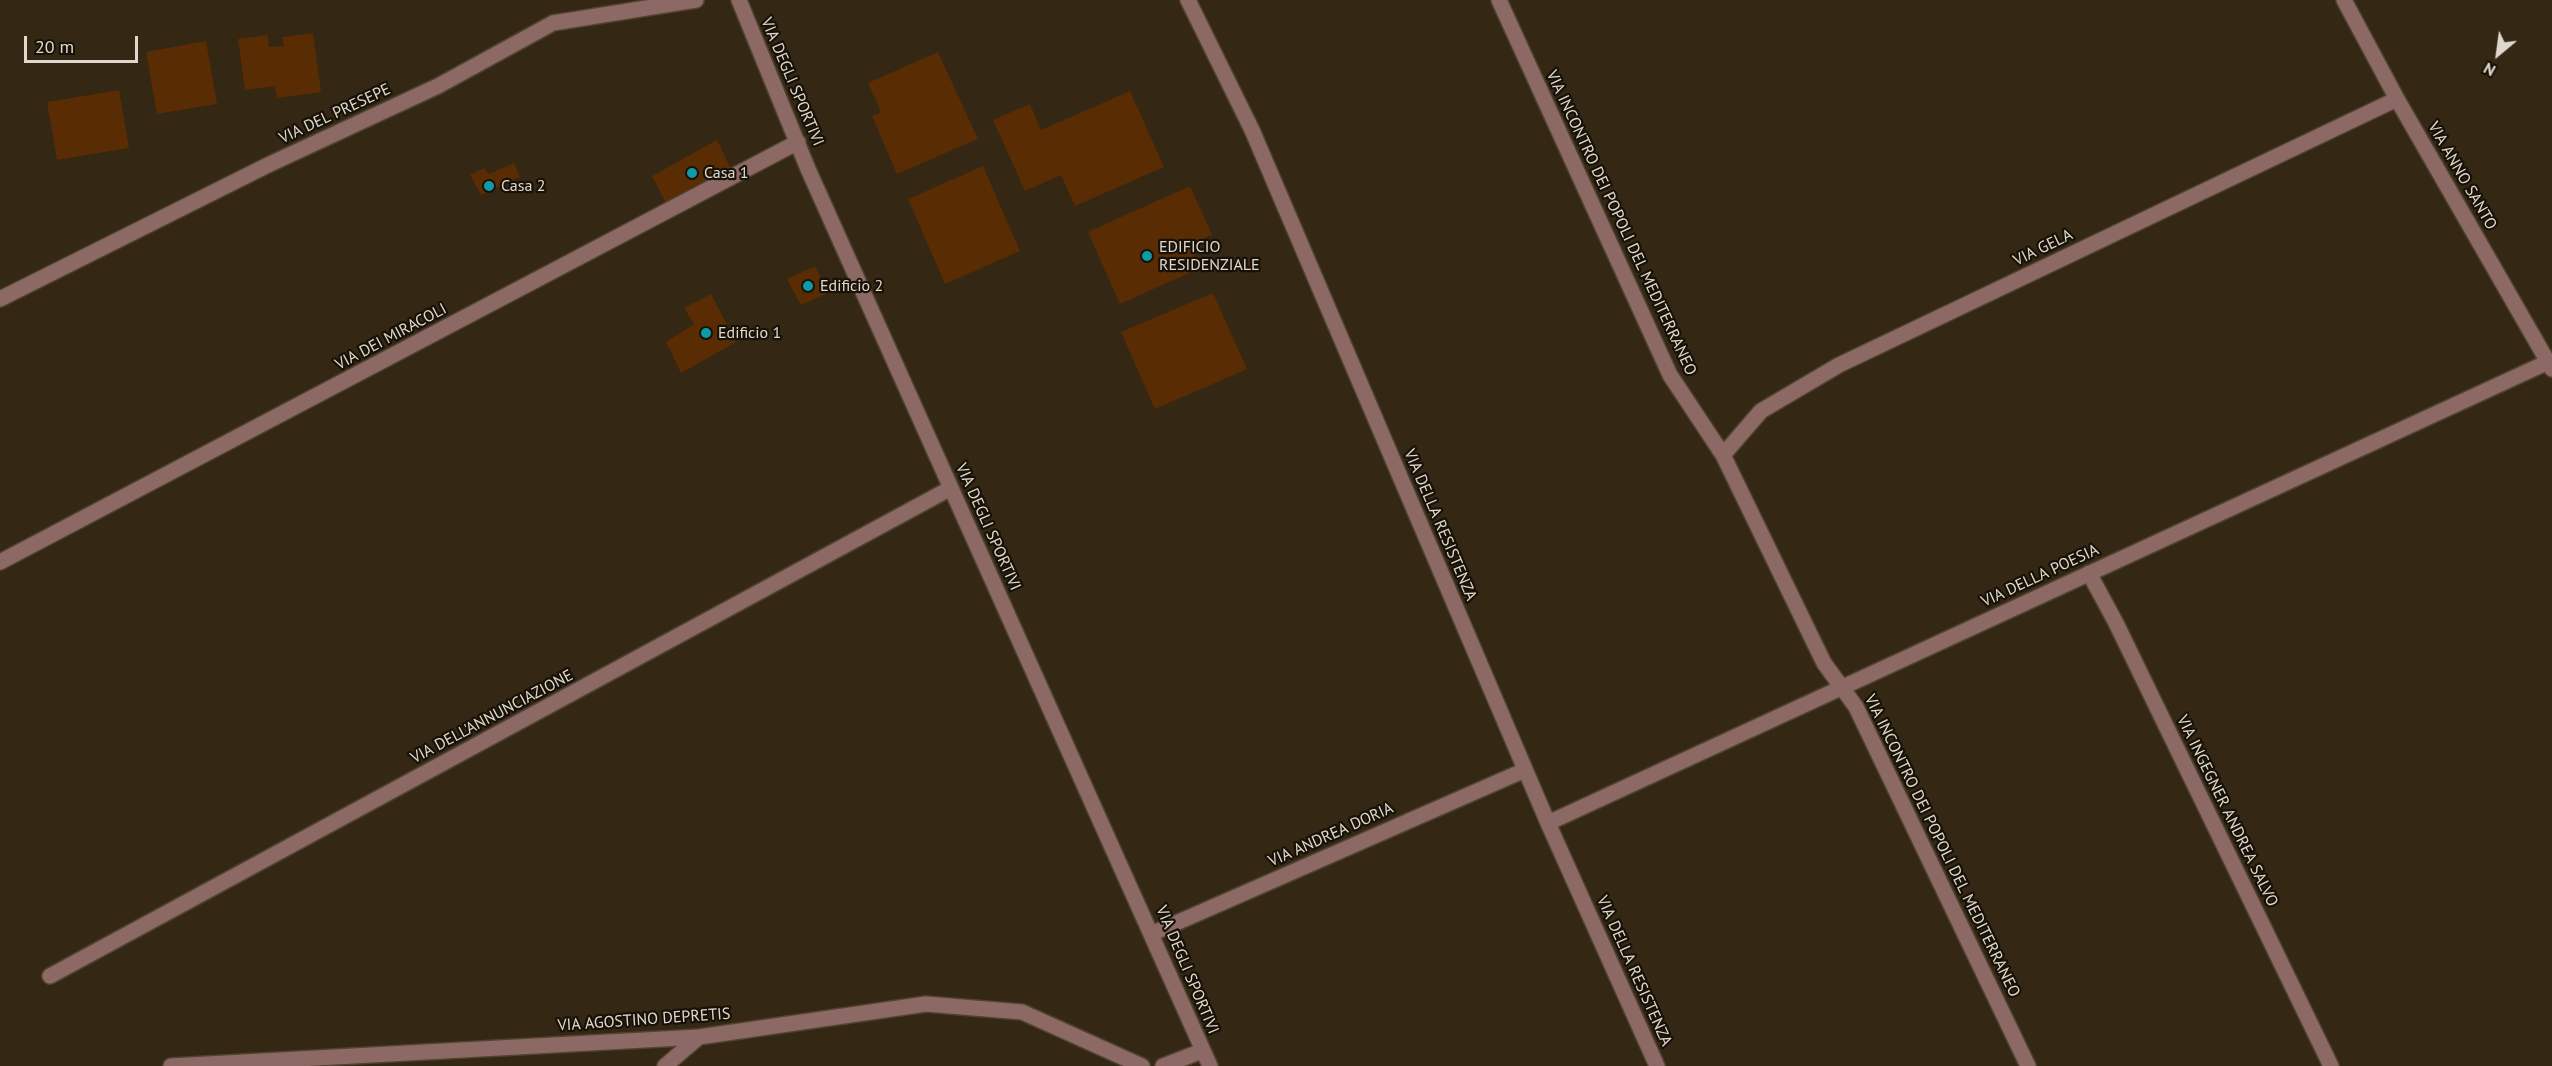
<!DOCTYPE html>
<html>
<head>
<meta charset="utf-8">
<style>
	body { margin:0 }
	#map { position:relative; width:2552px; height:1066px; overflow:hidden; background:#342713; font-family:"PT Sans",sans-serif }
	canvas { display:block }
	.north { position:absolute; left:2468px; top:24px; width:60px; height:60px; -webkit-text-stroke:4px #171108; paint-order:stroke; rotate:209deg; font-size:16px; font-weight:700; line-height:24px; text-align:center; color:#e0d8cc }
	.north::after { content:''; display:block; margin:auto; width:21px; height:27px; background:#e0d8cc; clip-path:polygon(50% 0,100% 100%,50% 72%,0 100%) }
	.scale { position:absolute; left:24px; top:36px; width:114px; height:27px; box-sizing:border-box; border:3px solid #e0d8cc; border-top:0; padding-left:8px; font-size:18px; line-height:21px; white-space:nowrap; color:#e0d8cc; -webkit-text-stroke:4px #171108; paint-order:stroke }
</style>
</head>
<body>
<div id="map">
<canvas width="2552" height="1066"></canvas>
<div class="north">N</div>
<div class="scale">20 m</div>
</div>
<script>
const g = document.querySelector('canvas').getContext('2d');
g.lineJoin = 'round';
function fill(path, color) {
  g.fillStyle = color;
  g.fill(path, 'evenodd');
}
function strokePath(path, color, width, dash) {
  g.strokeStyle = color;
  g.lineWidth = width;
  g.lineCap = dash ? 'butt' : 'round';
  g.setLineDash(dash || []);
  g.stroke(path);
}
function write(font, color, halo, rows, align = 'center') {
  g.font = font + ' "PT Sans",sans-serif';
  g.lineWidth = 4.5;
  g.setLineDash([]);
  g.textBaseline = 'middle';
  g.strokeStyle = halo;
  g.fillStyle = color;
  for (const [text, x, y, turn = 0] of rows) {
    g.save();
    g.translate(x, y);
    g.rotate((+turn || 0) * Math.PI / 180);
    g.textAlign = isNaN(turn) ? turn : align;
    if (halo) g.strokeText(text, 0, 0);
    g.fillText(text, 0, 0);
    g.restore();
  }
}
const building = new Path2D(`
	M313,33L321,92L277,98L275,86L245,90L238,39L268,35L269,47L284,46L282,37Z
	M206,41L217,104L157,114L146,52Z
	M938,52L978,139L897,174L872,116L881,112L868,83Z
	M119,90L129,148L57,160L47,102Z
	M1130,91L1164,167L1075,206L1061,175L1025,191L993,120L1030,104L1041,130Z
	M717,140L732,171L667,205L652,176Z
	M514,163L520,177L481,195L470,175L484,168L489,174Z
	M983,166L1020,251L945,284L908,199Z
	M1190,186L1212,235L1190,244L1200,268L1120,304L1088,232Z
	M815,266L828,293L801,305L787,279Z
	M1213,293L1247,369L1155,409L1121,332Z
	M711,294L736,342L681,373L666,342L694,324L684,308Z`);
const minor = new Path2D(`
	M739,0L808,169L1210,1066
	M1188,0L1252,130L1548,823L1657,1066
	M1499,0L1670,375L1723,455L1824,663L1856,707L2028,1066
	M2344,0L2397,99L2552,369
	M0,299L270,164L438,86L553,23L696,0
	M1723,455L1761,411L1839,365L2397,99
	M0,562L798,142
	M2089,573L2116,623L2331,1066
	M1548,823L2548,362
	M1151,934L1525,770
	M50,976L951,488
	M171,1066L699,1037L926,1004L1022,1012L1142,1066
	M665,1066L699,1037
	M1163,1066L1202,1051`);
const markers = [
	[692,173,6,"#0f9aa8"],
	[489,186,6,"#0f9aa8"],
	[1147,256,6,"#0f9aa8"],
	[808,286,6,"#0f9aa8"],
	[706,333,6,"#0f9aa8"]
];
const streetNames = [
	["VIA DEGLI SPORTIVI",792,82,67],
	["VIA DEL PRESEPE",335,114,-25],
	["VIA ANNO SANTO",2462,176,60],
	["VIA INCONTRO DEI POPOLI DEL MEDITERRANEO",1621,223,65],
	["VIA GELA",2043,248,-26],
	["VIA DEI MIRACOLI",391,337,-28],
	["VIA DELLA RESISTENZA",1440,525,67],
	["VIA DEGLI SPORTIVI",988,527,66],
	["VIA DELLA POESIA",2040,576,-25],
	["VIA DELL'ANNUNCIAZIONE",492,717,-28],
	["VIA INGEGNER ANDREA SALVO",2227,811,64],
	["VIA ANDREA DORIA",1331,835,-24],
	["VIA INCONTRO DEI POPOLI DEL MEDITERRANEO",1942,846,64],
	["VIA DEGLI SPORTIVI",1187,970,67],
	["VIA DELLA RESISTENZA",1634,971,66],
	["VIA AGOSTINO DEPRETIS",644,1020,-4]
];
const poiNames = [
	["Casa 1",704,173],
	["Casa 2",501,186],
	["EDIFICIO",1159,247],
	["RESIDENZIALE",1159,265],
	["Edificio 2",820,286],
	["Edificio 1",718,333]
];
fill(building, '#5a2c04');
strokePath(minor, '#504331', 18);
strokePath(minor, '#8d6965', 15);
for (const [x, y, r, color] of markers) {
  const dot = new Path2D();
  dot.arc(x, y, r, 0, 2 * Math.PI);
  g.fillStyle = color;
  g.fill(dot);
  strokePath(dot, '#171108', 2);
}
write('16px', '#e0d8cc', '#171108', streetNames);
write('16px', '#e0d8cc', '#171108', poiNames, 'left');
</script>
</body>
</html>
